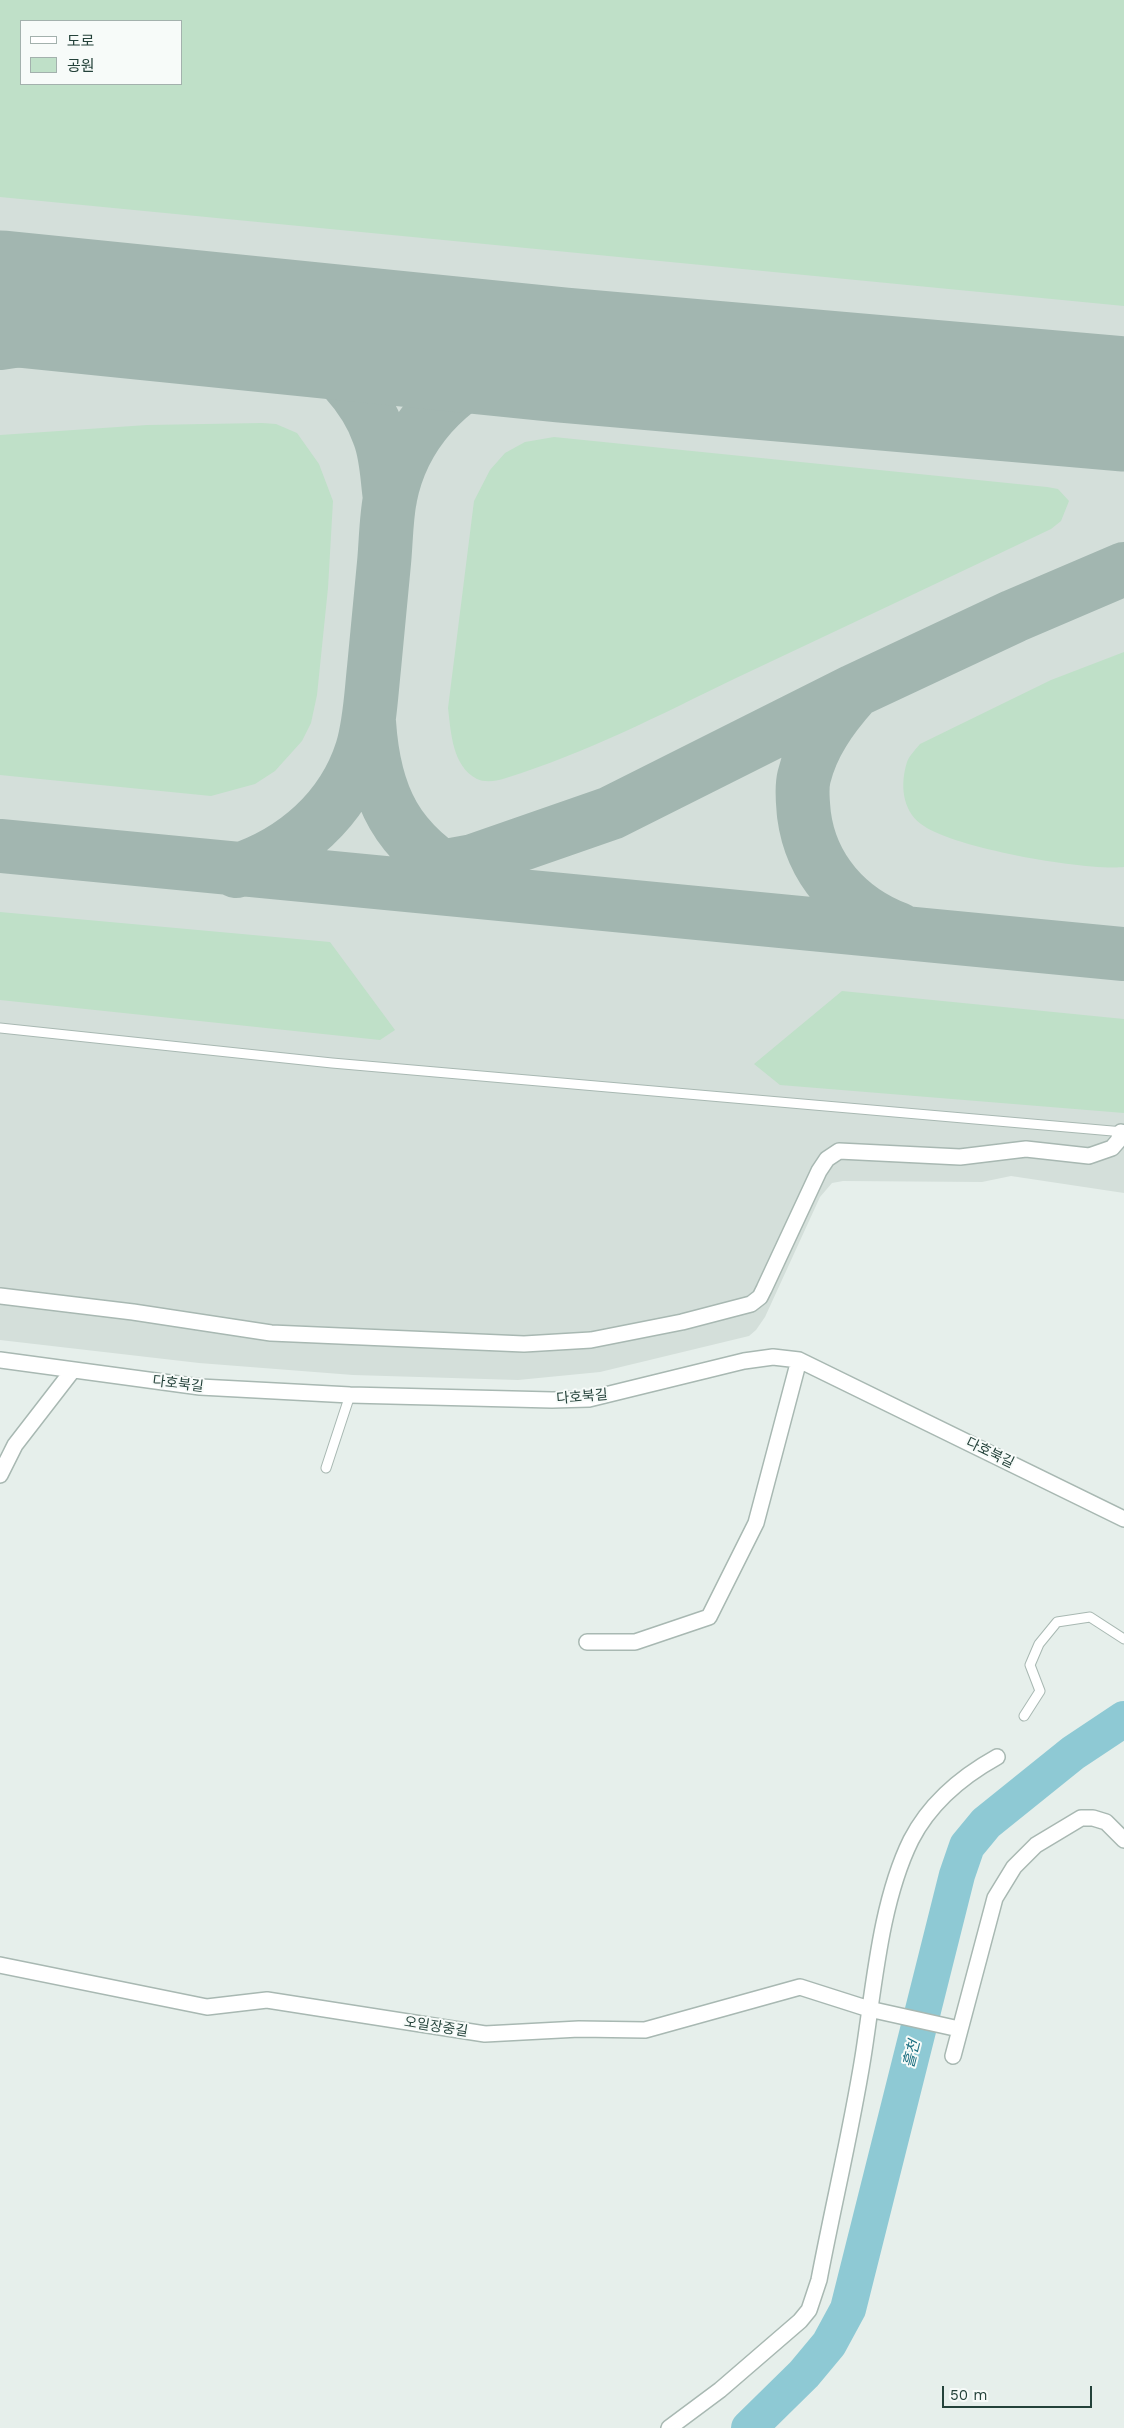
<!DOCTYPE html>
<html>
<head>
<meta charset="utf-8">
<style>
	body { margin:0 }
	#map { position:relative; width:1124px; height:2428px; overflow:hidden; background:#e6efeb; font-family:"Work Sans","Noto Sans KR",sans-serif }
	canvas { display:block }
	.legend { position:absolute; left:20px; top:20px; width:162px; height:65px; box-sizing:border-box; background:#f7fbf9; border:1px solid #a3b1ad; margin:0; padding:6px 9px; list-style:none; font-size:15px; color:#24423a }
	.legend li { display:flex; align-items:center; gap:10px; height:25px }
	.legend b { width:25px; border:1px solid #a3b1ad }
	.scale { position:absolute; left:942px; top:2386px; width:150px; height:22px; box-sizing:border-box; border:2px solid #24423a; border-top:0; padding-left:6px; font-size:15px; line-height:18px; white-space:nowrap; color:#24423a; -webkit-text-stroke:4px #f7fbf9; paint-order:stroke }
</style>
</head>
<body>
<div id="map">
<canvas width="1124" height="2428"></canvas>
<ul class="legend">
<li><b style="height:6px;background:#fff"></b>도로</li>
<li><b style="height:14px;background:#bfe0c8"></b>공원</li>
</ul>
<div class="scale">50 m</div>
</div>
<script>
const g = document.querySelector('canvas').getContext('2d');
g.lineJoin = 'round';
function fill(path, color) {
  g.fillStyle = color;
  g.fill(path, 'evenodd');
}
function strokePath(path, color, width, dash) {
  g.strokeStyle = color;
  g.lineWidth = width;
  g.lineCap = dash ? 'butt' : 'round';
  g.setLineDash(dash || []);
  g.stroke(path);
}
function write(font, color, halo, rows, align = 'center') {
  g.font = font + ' "Work Sans","Noto Sans KR",sans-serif';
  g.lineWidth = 4;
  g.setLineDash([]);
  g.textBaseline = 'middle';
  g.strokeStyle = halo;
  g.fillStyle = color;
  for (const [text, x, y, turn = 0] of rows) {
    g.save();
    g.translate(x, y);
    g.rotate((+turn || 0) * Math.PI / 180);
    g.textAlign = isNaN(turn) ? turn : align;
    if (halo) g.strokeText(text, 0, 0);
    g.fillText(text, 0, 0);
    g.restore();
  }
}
const built = new Path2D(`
	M0,0H1124V1193L1011,1176L982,1182L843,1181L832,1183L820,1197L765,1317L756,1330L749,1336L600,1372L518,1380L353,1375L199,1363L0,1340ZM21,21H181V84H21Z`);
const green = new Path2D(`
	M0,0H1124V306L0,197ZM21,21H181V84H21Z
	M262,423L276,424L297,433L319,464L333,501L328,588L317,695L311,723L302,741L275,771L255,784L211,796L0,775V435L147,425Z
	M554,437L1047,487L1058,489L1069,501L1061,521L1051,529C946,579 840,629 734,679C660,715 586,753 506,778C498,781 485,783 477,779C452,766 451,732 448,708L474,501L490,470L505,453L525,442Z
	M1124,652V867C1084,871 952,848 921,824C902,810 900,784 907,762C909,756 916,749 920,744L1051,680Z
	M0,912L330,942L395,1030L380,1040L0,1000Z
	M842,991L1124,1019V1113L780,1085L754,1064Z`);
const river = new Path2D(`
	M749,2428L804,2374L829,2344L848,2309L957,1875L967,1846L986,1823L1073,1753L1124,1719`);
const taxiway = new Path2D(`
	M249,327C264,330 279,332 293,339C330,357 366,397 379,435C387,455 387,478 390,499
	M0,343C95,328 193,326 289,327
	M853,693C831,718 812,744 804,777C801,789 803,804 804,815C811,869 848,910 898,929
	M369,722C374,797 397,843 464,881
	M0,846L1124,954
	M236,871C294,852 343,810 362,750C370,724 371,696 374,668C377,633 381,598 384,563C386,542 386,519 390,498C402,436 448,383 509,363C526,358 544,357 562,355
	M418,871L473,861L611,813L854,691L1014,616L1124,569`);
const runway = new Path2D(`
	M0,298L562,355L1124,404`);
const service = new Path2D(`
	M0,1028L332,1063L1124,1132
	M326,1468L350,1395
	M1024,1716L1040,1691L1030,1665L1039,1644L1057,1622L1090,1617L1124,1639`);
const minor = new Path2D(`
	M0,1296L133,1312L271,1333L524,1344L591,1340L682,1322L751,1304L760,1297L764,1289L819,1171L827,1159L839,1151L960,1157L1026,1149L1089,1156L1112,1148L1118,1141L1121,1132
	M0,1360L200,1387L350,1395L552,1400L589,1399L744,1361L773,1357L799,1360L1124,1519
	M0,1475L15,1445L73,1370
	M587,1642H635L709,1617L756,1523L799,1360
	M0,1965L207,2007L267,2000L485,2034L579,2029L645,2030L800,1987L869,2009L959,2029
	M953,2056L995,1898L1014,1867L1036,1845L1081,1818H1093L1106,1822L1124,1840
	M669,2428L720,2390L800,2321L809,2310L819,2280C833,2206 851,2132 863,2057C874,1988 880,1903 911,1840C930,1803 961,1777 997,1757`);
const streetNames = [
	["다호북길",178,1384,7],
	["다호북길",582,1397,-5],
	["다호북길",990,1453,26],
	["오일장중길",436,2027,9]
];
const waterNames = [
	["흘천",912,2054,-76]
];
fill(built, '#d4dfda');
fill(green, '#bfe0c8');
strokePath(river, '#8ec9d4', 36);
strokePath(taxiway, '#a2b6b0', 54);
strokePath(runway, '#a2b6b0', 135);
strokePath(service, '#a8b8b2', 11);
strokePath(minor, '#a8b8b2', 18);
strokePath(service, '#fff', 9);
strokePath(minor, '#fff', 15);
write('14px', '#24423a', '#f7fbf9', streetNames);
write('italic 15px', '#1c6f80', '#f7fbf9', waterNames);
</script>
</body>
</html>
